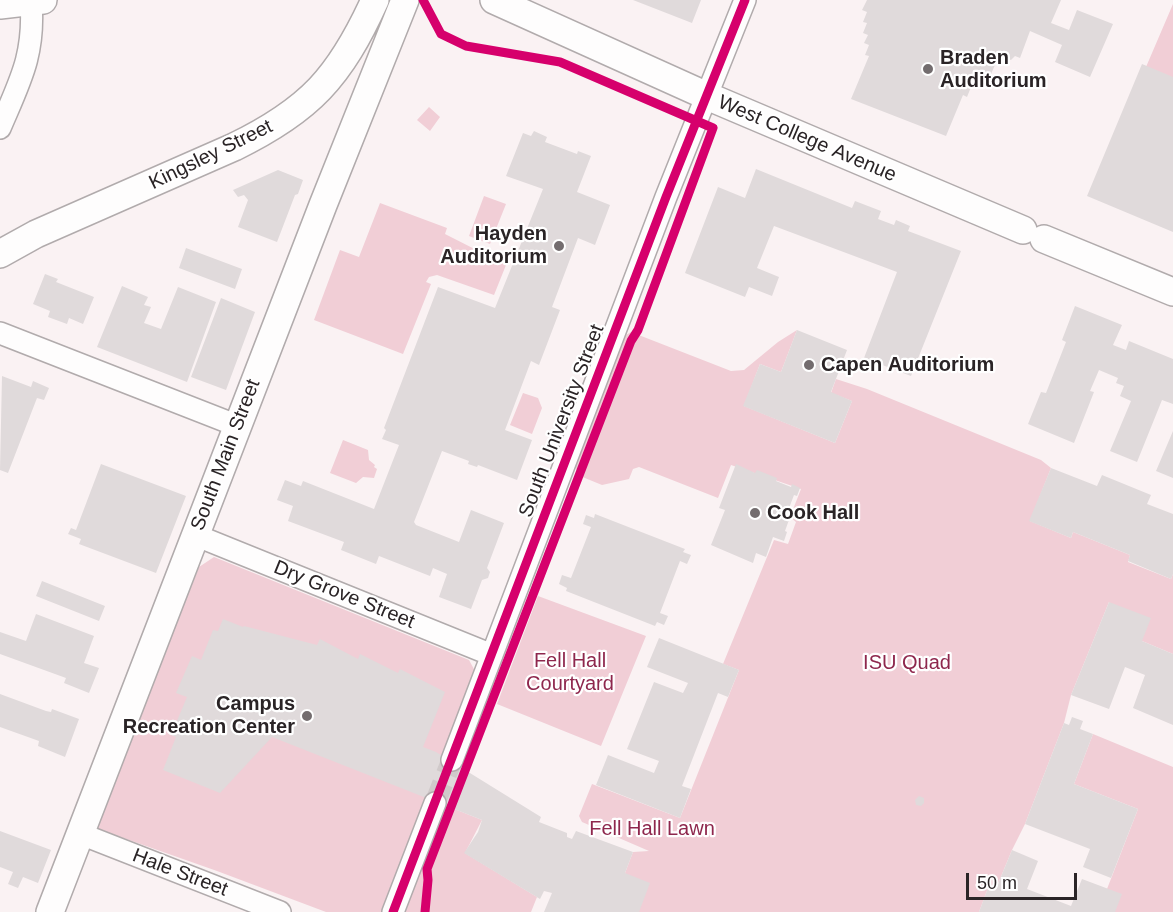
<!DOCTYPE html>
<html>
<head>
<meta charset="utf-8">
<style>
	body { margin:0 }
	#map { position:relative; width:1173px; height:912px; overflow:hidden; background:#faf2f3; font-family:Arial,sans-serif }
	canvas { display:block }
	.scale { position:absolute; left:966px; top:873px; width:111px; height:27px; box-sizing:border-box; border:3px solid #2a2426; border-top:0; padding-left:8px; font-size:18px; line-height:21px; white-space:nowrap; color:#2a2426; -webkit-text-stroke:4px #fff; paint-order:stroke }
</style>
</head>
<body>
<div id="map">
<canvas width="1173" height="912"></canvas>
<div class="scale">50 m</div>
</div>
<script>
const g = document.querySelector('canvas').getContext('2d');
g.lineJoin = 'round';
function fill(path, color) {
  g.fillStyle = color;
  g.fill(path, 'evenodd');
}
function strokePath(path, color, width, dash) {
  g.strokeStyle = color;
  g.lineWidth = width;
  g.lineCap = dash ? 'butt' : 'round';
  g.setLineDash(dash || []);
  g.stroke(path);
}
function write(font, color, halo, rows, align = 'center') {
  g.font = font + ' Arial,sans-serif';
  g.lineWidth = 4.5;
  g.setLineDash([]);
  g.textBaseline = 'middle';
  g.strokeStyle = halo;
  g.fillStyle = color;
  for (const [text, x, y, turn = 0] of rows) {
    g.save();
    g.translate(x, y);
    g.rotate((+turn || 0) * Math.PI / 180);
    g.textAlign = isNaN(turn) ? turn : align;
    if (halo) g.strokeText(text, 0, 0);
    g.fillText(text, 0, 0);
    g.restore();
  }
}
const green = new Path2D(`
	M1173,4V79L1146,67Z
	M429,107L440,117L430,131L417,120Z
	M484,196L506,204L490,244L469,236Z
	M380,203L447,228L445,234L506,265L494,295L437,275L429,277L426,282L431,284L403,354L314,320L340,250L359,257Z
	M797,330L781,372L760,364L744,406L835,443L852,401L831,393L836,379L867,389L1041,460L1051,468L1030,521L1071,538L1073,532L1130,555L1128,562L1171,579L1173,574V654L1142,641L1109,602L1071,695L1064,723L1025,824L1012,850L995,891L988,888L979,912H639L625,873L633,852L649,851L582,822L579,816L592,784L680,818L739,670L723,664L774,540L788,544L796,522L790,517L801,489L731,465L718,498L639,467L633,469L629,479L602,485L580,476L575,467L624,336L631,332L731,371L744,370L778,342Z
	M523,393L538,398L542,408L532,434L510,425Z
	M343,440L368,450L369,460L375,465L374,467L377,469L374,478L363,477L356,483L330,473Z
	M214,557L469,660L475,671L427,798L482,820L465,853L537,897L531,912H326L217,871L95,828L199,567Z
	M538,596L646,636L601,746L497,704Z
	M1093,734L1173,767V912H1115L1107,889L1138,809L1074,784Z`);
const building = new Path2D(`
	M633,0H701L692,23Z
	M867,0H1061L1051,23L1069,30L1077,10L1113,24L1090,77L1055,62L1062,45L1030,31L1020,58L1015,56L1011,60L1003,57L999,66L995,65L991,74L987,72L983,82L979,80L975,89L971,87L967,97L963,95L946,136L851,99L869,56L865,55L869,45L864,43L868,35L863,33L867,23L863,22L867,12L862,10Z
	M1142,64L1173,77V232L1087,196Z
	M534,131L547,137L545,142L577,154L578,151L591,156L577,192L610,205L595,245L578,238L552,307L560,310L539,365L531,361L505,430L532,440L517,480L478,465L477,467L468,464L469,461L442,451L414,522L416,525L459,542L471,510L504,523L487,568L490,572L488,578L482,580L471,609L439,597L447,574L433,568L430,576L379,556L376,564L341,550L344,542L288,521L293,506L277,500L285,480L301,486L303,481L374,509L399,445L382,439L386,430L384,428L438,287L495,308L543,189L506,176L523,133L531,136Z
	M756,169L852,208L855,201L881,211L878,219L894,225L896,220L910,226L908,231L961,251L911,376L864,358L897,272L774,226L757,268L779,277L772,296L749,287L745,297L685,273L718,187L745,198Z
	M278,170L303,180L298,194L295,195L277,242L238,227L248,200L244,195L238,197L233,190Z
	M186,248L242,269L235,289L179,268Z
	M45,274L58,279L56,282L94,297L83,324L69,318L67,324L48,317L50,311L33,304Z
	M122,286L148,297L144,305L151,307L144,323L161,329L178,287L216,302L187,382L97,347Z
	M221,298L255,312L226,390L191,377Z
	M1075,306L1122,325L1113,345L1126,350L1129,341L1173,359V404L1162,400L1137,462L1110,451L1131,401L1120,396L1124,386L1116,383L1118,378L1099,370L1090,391L1094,392L1074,443L1028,424L1041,392L1046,393L1066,342L1062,340Z
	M797,330L847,350L831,392L852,401L835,443L743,406L760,364L781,372Z
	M2,376L31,387L33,381L49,388L44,400L37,398L8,473L0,470Z
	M1173,431V478L1156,471Z
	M101,464L186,496L156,573L79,544L81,539L68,534L71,528L76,530Z
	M736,464L755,473L757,470L777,478L776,481L791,487L792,484L800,488L797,496L794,495L786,516L790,517L785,531L787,532L784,541L773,537L766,557L756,553L753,563L711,545L725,510L719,508Z
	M1051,468L1097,486L1102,475L1151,495L1147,504L1173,514V574L1171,579L1128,561L1130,555L1073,532L1071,538L1029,521Z
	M595,514L685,549L683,552L691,555L687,564L680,561L660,613L668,616L664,625L657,622L655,626L566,591L567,588L559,584L562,575L571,578L591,527L583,524L586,515L594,518Z
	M42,581L105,606L99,621L36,596Z
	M1109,602L1151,618L1142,641L1173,654V725L1133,708L1145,675L1125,667L1109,709L1071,695Z
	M36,614L94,636L84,663L99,668L89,693L64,683L66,678L0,654V632L26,641Z
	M223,619L243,627L244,626L317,645L320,639L358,659L360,654L398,673L400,669L445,692L423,747L436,752L541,817L539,822L567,833V837L572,839L576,831L633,852L625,873L650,883L639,912H544L552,893L544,891L540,899L464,853L478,832L482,820L272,737L220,793L163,770L176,737L171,735L187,697L176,693L192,656L201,660L213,630L218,631Z
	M659,638L739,670L728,697L718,693L682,786L691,789L680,818L596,785L608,755L654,773L659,761L627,749L654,682L683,693L688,683L647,667Z
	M0,694L46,711L51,712L52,709L79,719L65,757L38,746L39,741L0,727Z
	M1072,717L1083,721L1080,729L1093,734L1074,784L1138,809L1111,878L1083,867L1090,849L1025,824L1064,723L1069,725Z
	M919,796L924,798V803L921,806L916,805L915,800Z
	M0,831L51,850L38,883L23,877L18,888L8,884L13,872L0,867Z
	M1012,850L1038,861L1027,889L1071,906L1082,879L1122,894L1115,912H979L988,888L995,891Z`);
const minorTunnel = new Path2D(`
	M435,803L452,760`);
const minor = new Path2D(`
	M0,128C20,81 35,55 31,2
	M0,333L238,426
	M195,535L492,655
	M452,760L666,197L745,0
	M81,834L280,912
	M393,912L435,803`);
const major = new Path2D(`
	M494,0L707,96L1023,230
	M0,5L43,0
	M1044,239L1173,292
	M0,254L36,234L234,147C310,110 340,77 375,0
	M50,912L323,205L405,0`);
const cycleway = new Path2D(`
	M423,0L441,34L466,46L560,62L713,128L638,330L631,341L427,869L428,880L425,912
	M393,912L666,197L745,0`);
const markers = [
	[928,69,6,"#736c6e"],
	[559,246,6,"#736c6e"],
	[809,365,6,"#736c6e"],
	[755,513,6,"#736c6e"],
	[307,716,6,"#736c6e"]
];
const poiNames = [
	["Braden",940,58],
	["Auditorium",940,81],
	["Hayden",547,234,"right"],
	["Auditorium",547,257,"right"],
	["Capen Auditorium",821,365],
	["Cook Hall",767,513],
	["Campus",295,704,"right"],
	["Recreation Center",295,727,"right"]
];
const streetNames = [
	["West College Avenue",807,139,23],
	["Kingsley Street",211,155,-26],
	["South University Street",562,421,-69],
	["South Main Street",226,455,-69],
	["Dry Grove Street",344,595,22],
	["Hale Street",180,873,21]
];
const parkNames = [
	["Fell Hall",570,661],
	["Courtyard",570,684],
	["ISU Quad",907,663],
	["Fell Hall Lawn",652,829]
];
fill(green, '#f1ced6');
fill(building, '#e0dadb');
strokePath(minorTunnel, '#d0c9ca', 21, [21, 10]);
strokePath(minor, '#b1abac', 24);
strokePath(major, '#b1abac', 30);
strokePath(minor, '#fefdfd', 21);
strokePath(major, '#fefdfd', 27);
strokePath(cycleway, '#d6006c', 9);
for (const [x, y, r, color] of markers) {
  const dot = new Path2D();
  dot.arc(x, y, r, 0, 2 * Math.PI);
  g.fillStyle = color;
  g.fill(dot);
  strokePath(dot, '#fff', 2);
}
write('bold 20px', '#2a2426', '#fff', poiNames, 'left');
write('20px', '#2a2426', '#fff', streetNames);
write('20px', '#8e274d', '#fff', parkNames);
</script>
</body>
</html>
